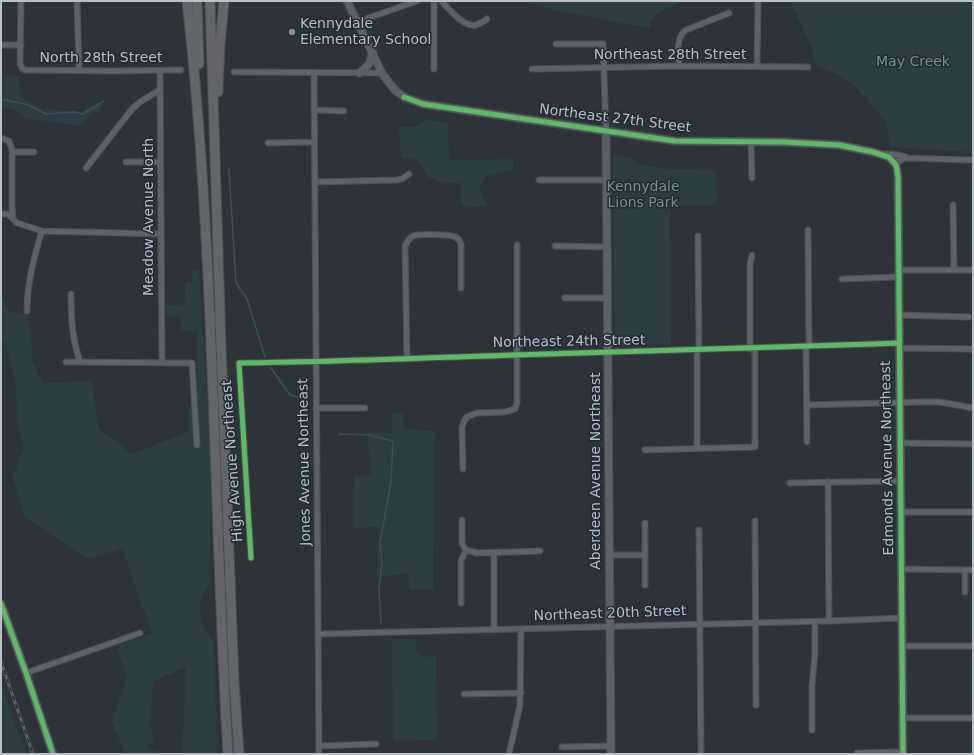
<!DOCTYPE html>
<html>
<head>
<meta charset="utf-8">
<style>
	body { margin:0 }
	#map { position:relative; width:974px; height:755px; overflow:hidden; background:#2e333a; font-family:"DejaVu Sans",sans-serif }
	canvas { display:block }
	.frame { position:absolute; inset:0; border:2px solid #b9c0ca; pointer-events:none }
</style>
</head>
<body>
<div id="map">
<canvas width="974" height="755"></canvas>
<div class="frame"></div>
</div>
<script>
const g = document.querySelector('canvas').getContext('2d');
g.lineJoin = 'round';
function fill(path, color) {
  g.fillStyle = color;
  g.fill(path, 'evenodd');
}
function strokePath(path, color, width, dash) {
  g.strokeStyle = color;
  g.lineWidth = width;
  g.lineCap = dash ? 'butt' : 'round';
  g.setLineDash(dash || []);
  g.stroke(path);
}
function write(font, color, halo, rows, align = 'center') {
  g.font = font + ' "DejaVu Sans",sans-serif';
  g.lineWidth = 3;
  g.setLineDash([]);
  g.textBaseline = 'middle';
  g.strokeStyle = halo;
  g.fillStyle = color;
  for (const [text, x, y, turn = 0] of rows) {
    g.save();
    g.translate(x, y);
    g.rotate((+turn || 0) * Math.PI / 180);
    g.textAlign = isNaN(turn) ? turn : align;
    if (halo) g.strokeText(text, 0, 0);
    g.fillText(text, 0, 0);
    g.restore();
  }
}
const green = new Path2D(`
	M524,1H683L655,14L649,28L554,10Z
	M790,1H973V152L890,147L886,121L857,89L838,74L816,66L812,48Z
	M18,76L21,97L42,109L81,112L98,102L104,105L78,126L25,118L12,109L1,108V77Z
	M424,120L448,123L449,160L513,159V170L488,175L479,185L487,206L468,207L461,204V183C451,183 438,183 429,177C424,173 421,165 418,160L401,158L399,127H415Z
	M613,155L635,159L636,164L669,169L716,170L717,205H670L671,344L615,346Z
	M199,270L206,380L212,461L209,584L200,602L201,621L214,642L217,754H182L186,667L153,682L149,733L152,727L153,744L148,743V750L159,751V754H125L112,721L127,678L116,646L152,633L122,548L89,559L25,518L13,477L24,447L18,427L15,379L5,344L1,339V296L9,312L29,314L33,362L43,383L92,381L98,428L132,454L190,431L188,406L198,405L197,331L181,330L180,315L166,316V305H182L185,301V283L192,282V271Z
	M402,413L404,429L434,431L433,590L409,589L408,573L377,577L378,527L353,528L354,476L372,475L367,433H392V414Z
	M392,639H416V651L424,657L436,656L437,740L393,741Z
	M1,682L26,754H1Z`);
const stream = new Path2D(`
	M1,99L29,105L46,114L74,112L83,114L104,101
	M229,169L236,283L247,299L265,357
	M271,368L290,395L305,399
	M339,434L370,435L393,441L391,481L380,543L382,563L379,587L381,624`);
const street = new Path2D(`
	M21,1L20,64L22,68L25,70L113,71L181,70
	M77,1L79,71
	M441,1C449,9 464,28 476,25C480,24 484,21 487,19
	M357,22L417,1
	M556,44H603L606,131
	M1,45H21
	M679,66C679,54 675,38 686,30L729,13
	M757,67L758,1
	M434,69V1
	M532,69L679,66L808,67
	M160,71L162,363
	M234,72L382,73
	M314,73L319,754
	M314,110L344,111
	M1,138L9,141L12,149V206L13,219
	M751,142L752,178
	M268,143L314,142
	M12,152H34
	M884,154H894L906,157
	M126,162H160
	M894,163L905,158L973,160
	M86,168L132,109L140,102L160,90
	M539,180H607
	M315,182L396,180L402,179L409,174
	M953,205L954,270
	M1,214H8L17,223L42,231L160,234
	M808,230L809,346
	M698,236L699,350
	M555,246L607,247
	M899,270H973
	M842,279L899,277
	M71,294C71,319 72,338 80,362
	M565,298H608
	M27,311C27,283 34,257 42,231
	M899,315L969,317
	M806,346L807,442
	M899,348L973,349
	M750,349V264L752,255
	M697,350V449
	M407,358L405,246C407,242 409,238 413,236C419,234 450,234 455,237C459,238 460,241 461,244V288
	M66,362L192,363L197,445
	M807,405L922,402H940L973,408
	M316,408H365
	M900,443L973,444
	M645,450L755,447V349
	M463,469L462,428L464,421L467,417L477,413L505,412L515,409L517,402V245
	M828,482L829,621
	M790,483L900,481
	M901,512H973
	M755,521L756,705
	M645,523V585
	M699,530L701,754
	M466,550L477,553L540,551
	M494,553V630
	M610,555H645
	M251,558L239,363C331,362 423,358 514,355C643,351 771,348 899,343
	M901,569L973,570
	M965,592V570
	M461,603V561L466,550L462,544V520
	M319,634L829,621L902,618
	M902,646H973
	M26,673L140,633
	M464,694L521,693
	M903,718H973
	M812,730V686L815,653V622
	M319,746L376,744
	M562,747L610,746
	M857,753L903,752
	M509,754L520,705L521,629`);
const secondary = new Path2D(`
	M347,1L382,73L390,84L396,91L404,97L423,104L675,141L783,142L839,145L873,152L889,157L896,165L898,176L903,754
	M360,73L369,64L373,53
	M606,131L611,754
	M1,604L26,673L53,754`);
const highway = new Path2D(`
	M187,1C215,251 213,503 228,754
	M197,1L199,64
	M210,1L221,345L234,681L239,754
	M218,92L220,44L224,1`);
const rail = new Path2D(`
	M1,662L33,754`);
const cycleway = new Path2D(`
	M404,97L423,104L675,141L783,142L839,145L873,152L889,157L896,165L898,176L903,754
	M251,558L239,363C331,362 423,358 514,355C643,351 771,348 899,343
	M1,604L26,673L53,754`);
const markers = [
	[292,32,4,"#888f98"]
];
const poiNames = [
	["Kennydale",300,24],
	["Elementary School",300,40]
];
const streetNames = [
	["Northeast 28th Street",670,55],
	["North 28th Street",101,58],
	["Northeast 27th Street",615,119,7],
	["Meadow Avenue North",149,217,-90],
	["Northeast 24th Street",569,342,-1],
	["Edmonds Avenue Northeast",888,458,-91],
	["High Avenue Northeast",233,461,-94],
	["Jones Avenue Northeast",305,462,-91],
	["Aberdeen Avenue Northeast",596,471,-90],
	["Northeast 20th Street",610,614,-2]
];
const parkNames = [
	["May Creek",913,62],
	["Kennydale",643,187],
	["Lions Park",643,203]
];
fill(green, '#2b3e41');
strokePath(stream, '#3d4d64', 1.5);
strokePath(street, '#4c4f55', 7);
strokePath(secondary, '#4c4f55', 9);
strokePath(highway, '#4b4f55', 11);
strokePath(street, '#5e6268', 5);
strokePath(secondary, '#5c6067', 7);
strokePath(highway, '#636568', 9);
strokePath(rail, '#5c6066', 3);
strokePath(rail, '#212935', 1.5, [4.5]);
strokePath(cycleway, '#5cba63', 5);
for (const [x, y, r, color] of markers) {
  const dot = new Path2D();
  dot.arc(x, y, r, 0, 2 * Math.PI);
  g.fillStyle = color;
  g.fill(dot);
  strokePath(dot, '#212935', 1.5);
}
write('14px', '#b9c0ca', '#212935', poiNames, 'left');
write('14px', '#b9c0ca', '#212935', streetNames);
write('14px', '#72997b', '#212935', parkNames);
</script>
</body>
</html>
